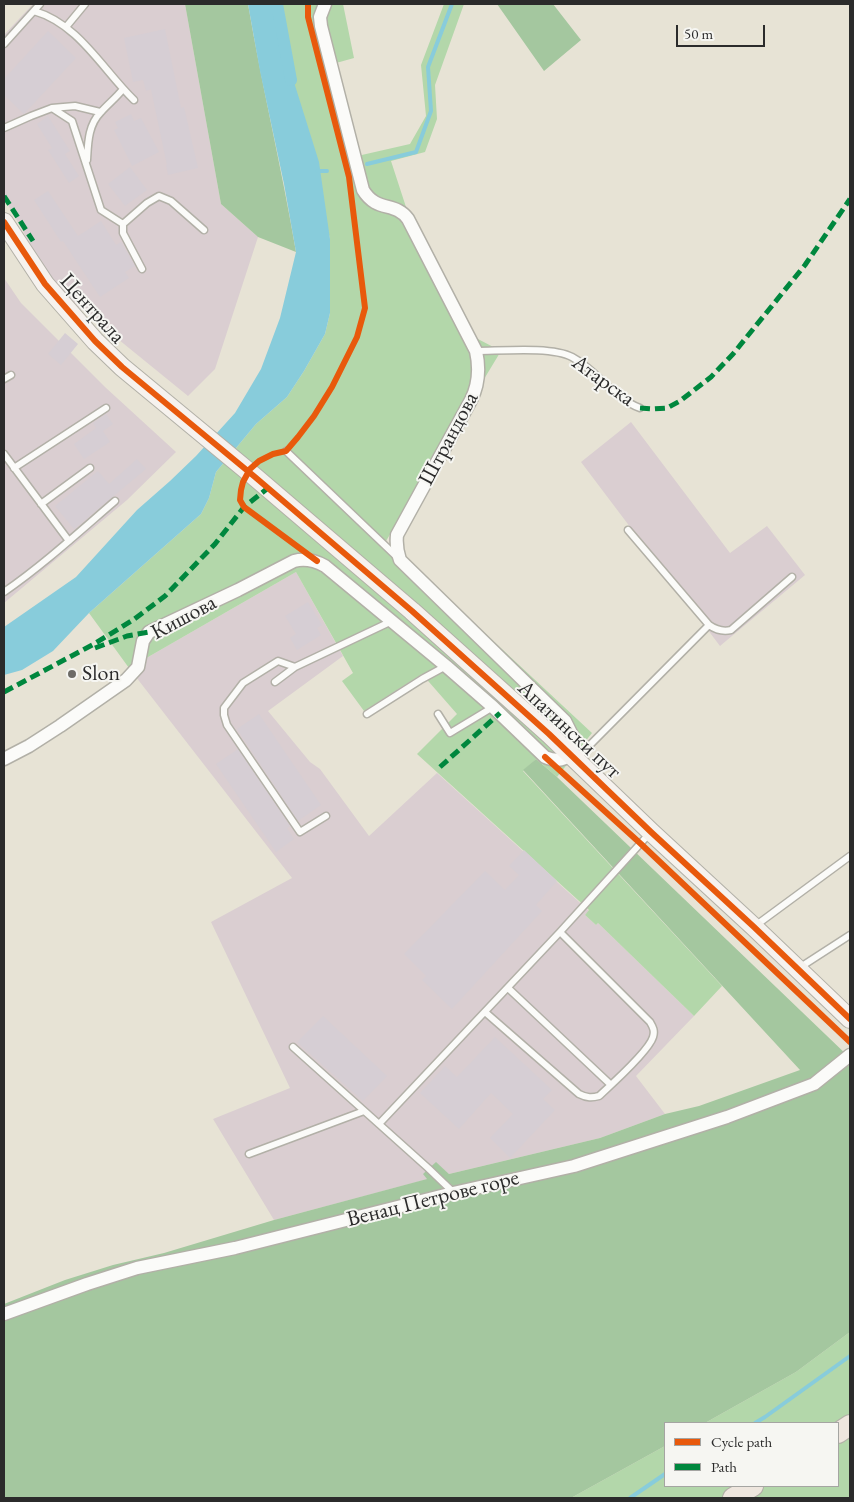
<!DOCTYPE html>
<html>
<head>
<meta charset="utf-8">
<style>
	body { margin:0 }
	#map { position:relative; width:854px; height:1502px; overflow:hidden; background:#e7e3d5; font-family:"EB Garamond",serif }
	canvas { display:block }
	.frame { position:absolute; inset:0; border:5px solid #2b2b2b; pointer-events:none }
	.legend { position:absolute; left:664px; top:1422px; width:175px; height:65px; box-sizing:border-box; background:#f6f6f2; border:1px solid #a5a5a2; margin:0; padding:6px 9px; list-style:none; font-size:15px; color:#2b2b2b }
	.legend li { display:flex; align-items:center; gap:10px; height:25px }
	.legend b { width:25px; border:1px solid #a5a5a2 }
	.scale { position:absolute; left:676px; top:25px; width:89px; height:22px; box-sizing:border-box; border:2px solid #2b2b2b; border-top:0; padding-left:6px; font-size:15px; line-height:18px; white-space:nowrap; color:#2b2b2b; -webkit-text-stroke:4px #f6f6f2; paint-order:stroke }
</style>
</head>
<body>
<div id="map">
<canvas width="854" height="1502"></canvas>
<div class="frame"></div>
<ul class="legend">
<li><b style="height:6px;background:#e8590c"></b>Cycle path</li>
<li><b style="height:6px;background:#00873e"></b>Path</li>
</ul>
<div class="scale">50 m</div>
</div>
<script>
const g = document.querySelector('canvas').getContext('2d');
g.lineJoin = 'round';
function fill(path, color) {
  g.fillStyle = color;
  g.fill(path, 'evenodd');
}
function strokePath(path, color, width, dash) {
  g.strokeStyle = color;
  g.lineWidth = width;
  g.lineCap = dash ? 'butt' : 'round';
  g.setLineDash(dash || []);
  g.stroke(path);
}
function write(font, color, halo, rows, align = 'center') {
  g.font = font + ' "EB Garamond",serif';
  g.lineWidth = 4;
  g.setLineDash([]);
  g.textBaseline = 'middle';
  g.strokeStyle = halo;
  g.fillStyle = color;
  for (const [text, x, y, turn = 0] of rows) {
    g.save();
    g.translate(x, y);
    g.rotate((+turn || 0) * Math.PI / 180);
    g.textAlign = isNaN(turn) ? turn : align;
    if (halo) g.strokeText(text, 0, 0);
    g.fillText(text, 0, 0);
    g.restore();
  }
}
const industrial = new Path2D(`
	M33,4H185L221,204L258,237L215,369L188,396L81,309L61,290L43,266L4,198V35Z
	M4,278L21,303L105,387L176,452L127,500L4,603Z
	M631,422L730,553L767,526L805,575L720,646L581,462Z
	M296,572L343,656L268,711L310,762L320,769L369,836L437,773L589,911L585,915L596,925L598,923L694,1016L636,1076L665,1114L600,1138L449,1174L436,1163L428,1179L274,1220L213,1119L290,1088L211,922L292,878L129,668Z`);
const green = new Path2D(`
	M276,4H343L354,58L329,65L353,157L410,144L426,116L421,65L444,4H464L435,85L437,119L425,152L391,161L419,247L476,338L501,351L386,541L592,733L557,777L536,759L523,771L722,986L694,1016L598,923L596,925L585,915L589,910L417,754L457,714L422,674L364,711L342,681L353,673L296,572L129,668L89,613L201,514L209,498L216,472L256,424L287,397L304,371L325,334L330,313V239L288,63Z
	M850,1332V1498H571L665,1446V1486H838V1423H705L796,1372Z`);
const forest = new Path2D(`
	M185,4H248C262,87 282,169 296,252L258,237L221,204Z
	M497,4H553L581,40L544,71Z
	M536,759L557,777L850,1058V1332L796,1372L705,1423H665V1446L571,1498H4V1304L65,1280L113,1265L164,1253L274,1220L427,1179L423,1174L436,1162L449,1174L600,1138L665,1114L699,1106L800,1070L523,770Z`);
const water = new Path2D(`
	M248,4H276L288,63L319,162L330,239V313L325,334L304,371L287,397L256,424L216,472L209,498L201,514L89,613L53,651L22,670L4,675V627L76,577L137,510L170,481L196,456L235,413L261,369L280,318L296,252L284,184L260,71Z`);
const stream = new Path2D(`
	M367,164L416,152L431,111L428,67L452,4
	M317,171H327
	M755,1423L765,1417L850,1356
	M630,1498L665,1474`);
const canal = new Path2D(`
	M277,4L291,80`);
const building = new Path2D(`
	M165,29L181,108L184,107L198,168L168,175L166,165H167L151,89L146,91L143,80L133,82L124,38Z
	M48,31L76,58L24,114L4,95V79Z
	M131,114L134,121L141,118L159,152L132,166L114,130L118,128L115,122Z
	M48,116L70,151L65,154L79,176L69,183L48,150L52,148L37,124Z
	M130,167L147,190L125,206L108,184Z
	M48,191L78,236L101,221L116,245L121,242L135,266L125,272L129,278L100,297L63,241L61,242L34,200Z
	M65,333L78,344L61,365L48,354Z
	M106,414L113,424L103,431L110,442L84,459L74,444L96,428L93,423Z
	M137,459L146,469L74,529L55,506L98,471L109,484Z
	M308,602L322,625L317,628L321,635L297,650L290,638L296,634L285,616Z
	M259,714L321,805L298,821L237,729Z
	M238,749L290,826L287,828L294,839L276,852L216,764Z
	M524,850L557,881L536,905L542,911L452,1009L422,980L426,976L404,954L485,871L505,890L519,875L509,866Z
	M323,1016L387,1076L363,1101L297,1042Z
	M495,1037L552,1090L543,1099L555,1110L510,1158L490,1138L513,1114L491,1093L459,1129L420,1093L445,1066L457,1077Z`);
const service = new Path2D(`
	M34,11C79,24 102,69 134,100
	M66,27L85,4
	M4,44L40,4
	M52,108L75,106L100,112
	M4,128L31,116L52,108L72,121L101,210L123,224V233L142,269
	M87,160C88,143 88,125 101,112C108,104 116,98 123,89
	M123,224L147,203L159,196L171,201L204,230
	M476,351C500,351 552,346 572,357C598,371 613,398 640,408
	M4,379L11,375
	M286,451L396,556
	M4,454L69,541
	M14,468L106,408
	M41,504L90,468
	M628,530L709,625C716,630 722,632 731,630L792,577
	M4,592C43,565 79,532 115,501
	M295,667L278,661L243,683L224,708V715L227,725L300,832L326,816
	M275,682L295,667L392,621
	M367,714L422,679L446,666
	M438,714L450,733L493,707
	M576,759L709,625
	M755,926L850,856
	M799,968L850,935
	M508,988L611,1085
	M485,1012L579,1094C587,1098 592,1098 599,1096C611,1085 649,1051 653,1037C655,1031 653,1027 650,1022L560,932
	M293,1047L428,1168L453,1192
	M379,1124L560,932L650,833
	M249,1154L364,1111`);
const minor = new Path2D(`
	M4,759L29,746L60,726L126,680L138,667L143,641L149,632L238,590L294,561C305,558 314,560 325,566L446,666L493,707L545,757C555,761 562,761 570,755L573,737L565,721L400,560C397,551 396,544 397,535L471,400C479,384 480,369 476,351L408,219C395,201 377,213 363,190L321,26L320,17L325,4
	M4,1314L87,1284L137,1268L235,1248L453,1193L574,1166L727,1117L814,1084L850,1055`);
const secondary = new Path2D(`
	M4,222L45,284L95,341L122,367L255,477L412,611L549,734L651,832L754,927L850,1019`);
const primary = new Path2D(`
	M838,1433L850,1425
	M733,1498L753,1486`);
const quiet = new Path2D(`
	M4,196L33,241
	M640,408L653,409L667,408L680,401L711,377L733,354L805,265L850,199
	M95,648L127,636L149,632
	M4,692L94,644L133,620L165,596L215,544L244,507L268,488
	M440,767L500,713`);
const cycleway = new Path2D(`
	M308,4V17L349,177L365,308L357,337L332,387L314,416L298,437L286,451L273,454L259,461L250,469L243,482L241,490L240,500L244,507L317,561
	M4,222L45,284L95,341L122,367L255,477L412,611L549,734L651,832L754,927L850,1019
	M545,757L641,844L850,1042`);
const markers = [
	[72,674,5,"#6d6b66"]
];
const streetNames = [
	["Централа",92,309,48],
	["Атарска",603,381,36],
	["Штрандова",449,439,-62],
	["Кишова",184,618,-28],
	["Апатински пут",569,730,43],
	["Венац Петрове горе",433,1199,-14]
];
const poiNames = [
	["Slon",82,674]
];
fill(industrial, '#daced1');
fill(green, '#b3d7aa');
fill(forest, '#a4c79f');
fill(water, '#88ccdb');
strokePath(stream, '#88ccdb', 4);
strokePath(canal, '#88ccdb', 12);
fill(building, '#d6ced4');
strokePath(service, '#b2b0a7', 9);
strokePath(minor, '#b2b0a7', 15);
strokePath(secondary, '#b2b0a7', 20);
strokePath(primary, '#b2b0a7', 22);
strokePath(service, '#fbfbf9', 6);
strokePath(minor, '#fbfbf9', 12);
strokePath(secondary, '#f6f2ee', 18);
strokePath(primary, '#eee6de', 20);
strokePath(quiet, '#00873e', 5, [10, 5]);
strokePath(cycleway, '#e8590c', 6);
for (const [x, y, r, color] of markers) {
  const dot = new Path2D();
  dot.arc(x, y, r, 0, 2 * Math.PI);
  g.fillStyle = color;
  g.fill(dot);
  strokePath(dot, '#f6f6f2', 2);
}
write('22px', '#2b2b2b', '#f6f6f2', streetNames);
write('22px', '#2b2b2b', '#f6f6f2', poiNames, 'left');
</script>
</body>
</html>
